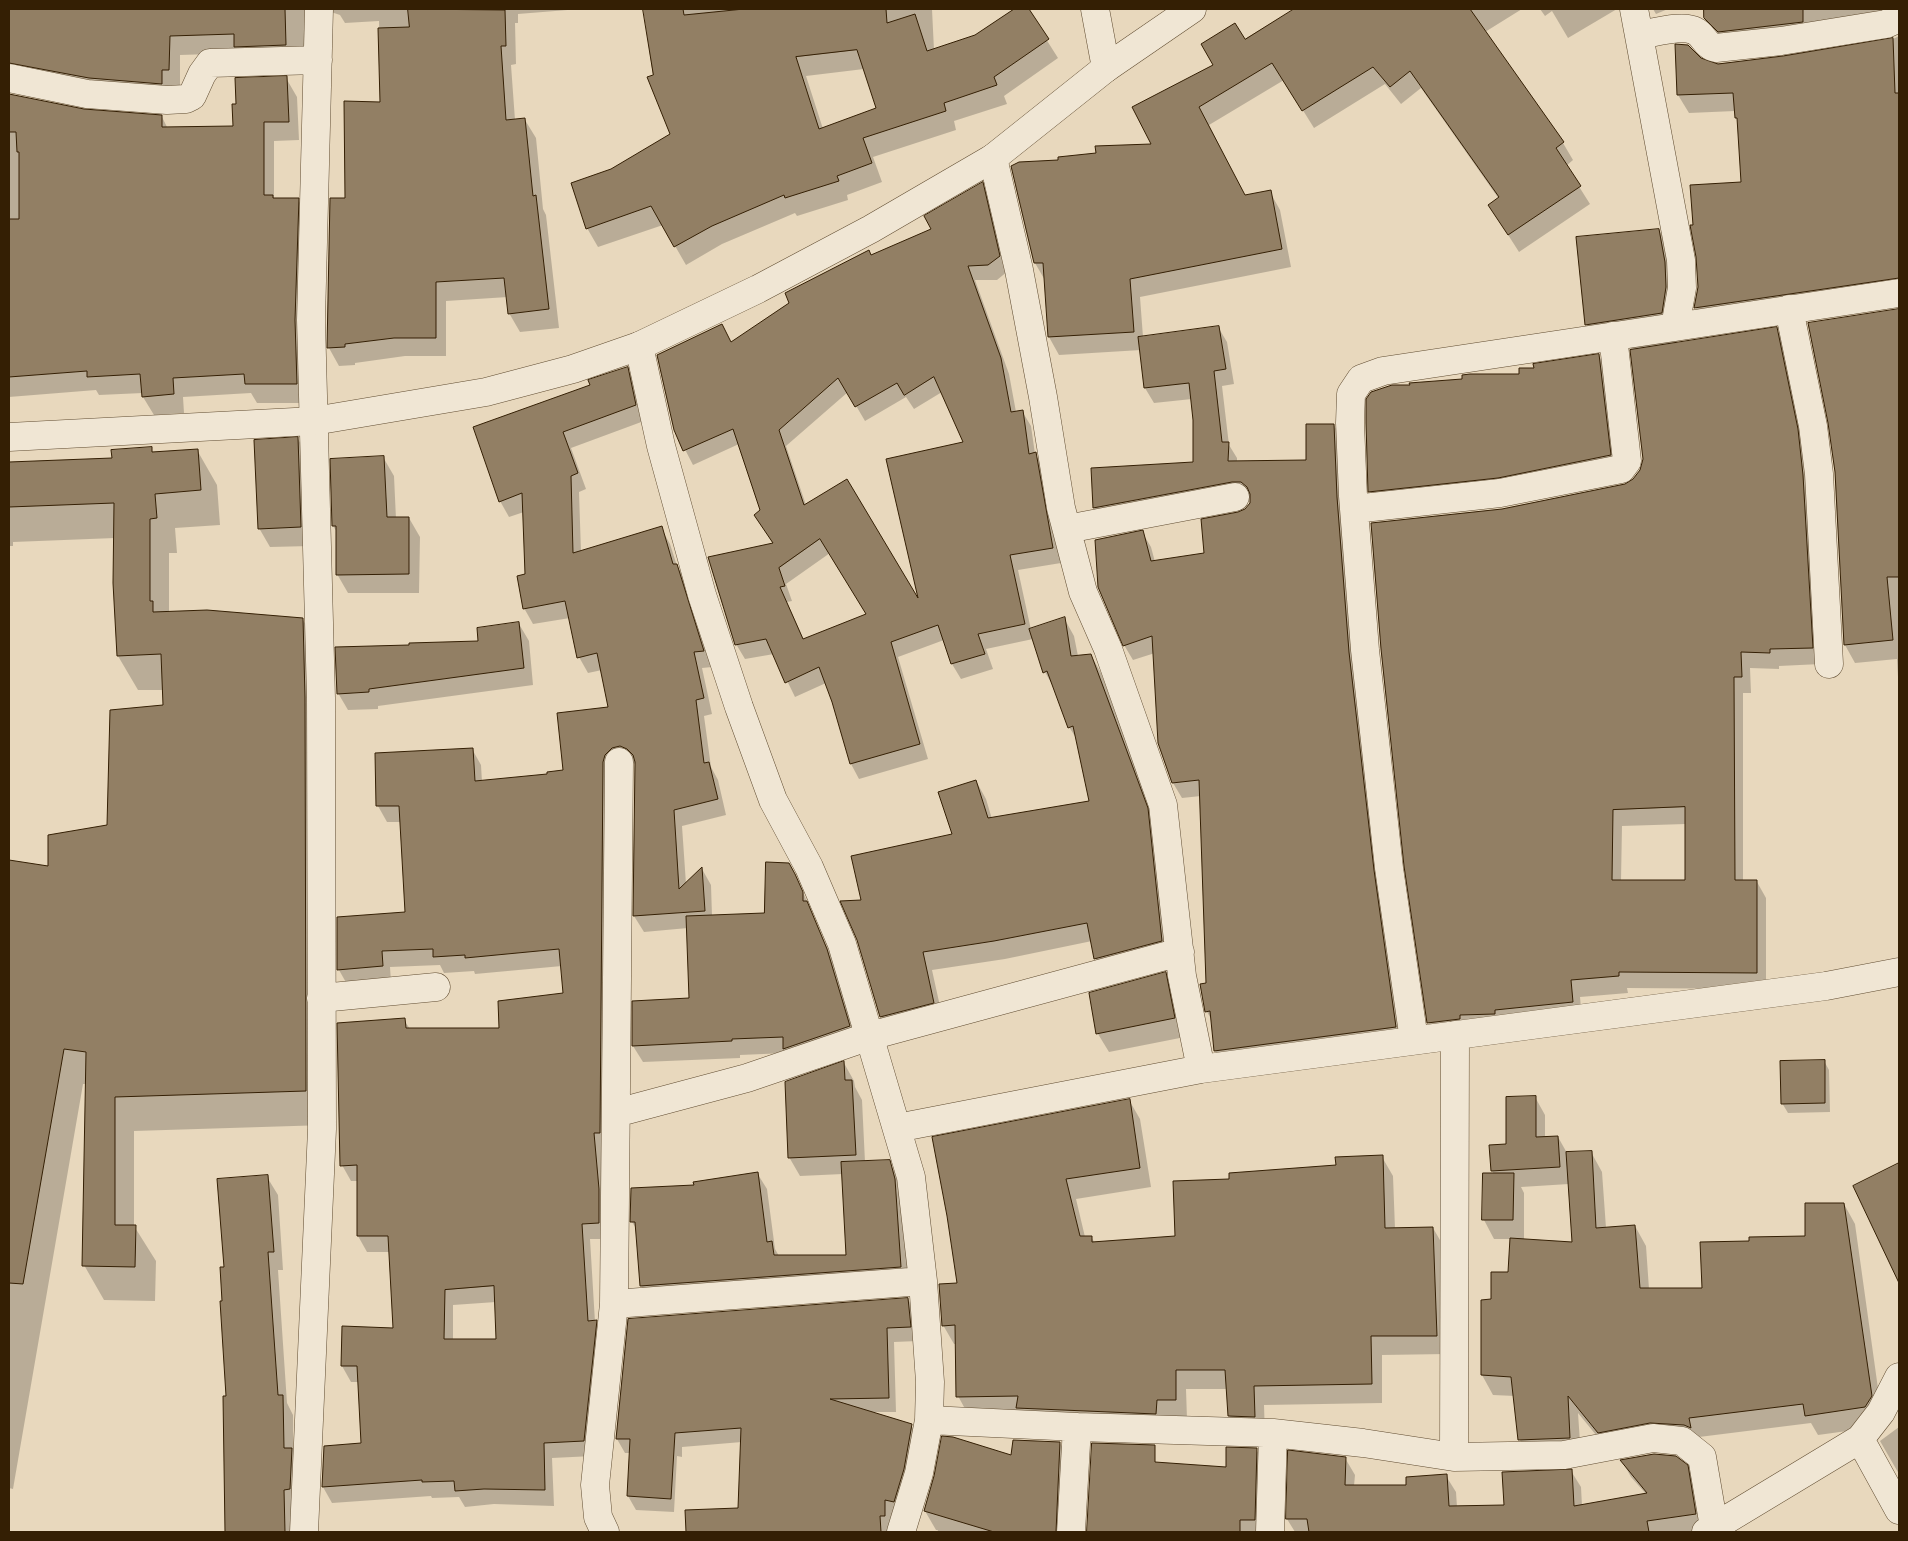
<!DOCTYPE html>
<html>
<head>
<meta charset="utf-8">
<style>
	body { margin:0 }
	#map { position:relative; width:1908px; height:1541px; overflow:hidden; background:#e8d8bd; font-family:"Gentium Book Plus",serif }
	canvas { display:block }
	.frame { position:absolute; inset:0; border:10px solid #341f04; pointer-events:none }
</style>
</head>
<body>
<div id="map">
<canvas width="1908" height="1541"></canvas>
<div class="frame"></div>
</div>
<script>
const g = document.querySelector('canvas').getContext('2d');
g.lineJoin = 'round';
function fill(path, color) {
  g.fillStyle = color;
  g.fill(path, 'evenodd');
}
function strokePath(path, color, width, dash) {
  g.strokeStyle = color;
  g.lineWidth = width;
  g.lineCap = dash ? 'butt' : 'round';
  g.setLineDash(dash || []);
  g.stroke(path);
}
const shadow = new Path2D(`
	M9,9H580L518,14V23H515L516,64L511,65L515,120H525L536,138L543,209L546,215L559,328L520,332L509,313L508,297L446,301V356H405L355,363V365L339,366L329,348L346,199L381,103L379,21L345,23L340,15L331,12L308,51L180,55V88L9,86Z
	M645,9H932L934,50L976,37L1016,9H1027L1058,58L1004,96L1007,104L954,121L956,130L873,157L882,182L847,195L848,200L797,216L795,213L722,244L686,265L663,225L598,247L587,228L612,170L671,135L655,75ZM864,69L877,108L823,129L806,76Z
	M1296,9H1522L1485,32L1563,143L1573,160L1566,166L1590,204L1519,252L1489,205L1499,199L1421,88L1401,104L1385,84L1314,128L1284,80L1209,125L1245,196L1270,192L1280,210L1291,267L1140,297L1143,337L1218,327L1227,342L1234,384L1222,386L1229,445L1237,458V462L1307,461L1334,425L1342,440L1404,1042L1224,1066L1215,1051L1213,1022L1207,1012L1201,985H1207L1201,796L1182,798L1173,783L1155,653L1133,660L1124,645L1142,532L1151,547L1155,562L1205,554L1238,514L1246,510L1251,503V498L1241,497L1103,523L1094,508L1092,470L1194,463L1195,420L1192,399L1154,403L1145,388L1141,350L1059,355L1049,337L1046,282L1035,263L1060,161L1153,145L1215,65L1245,41Z
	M1540,9H1617L1568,38L1552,11L1545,16Z
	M1653,9H1668L1656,14Z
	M1705,9H1899V24L1716,36L1705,18Z
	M1899,36V296L1706,326L1696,308L1699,288L1742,183L1738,121L1735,111L1689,113L1678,95L1698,58L1712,64L1784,58L1893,39Z
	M286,78L297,97L299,140L274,141V199H298L309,218L307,403H257L251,393L183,397L184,413L154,415L143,397V393L99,395L96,390L9,397V95L84,111L162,117L168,129L234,127Z
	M982,184L991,199L1008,271L997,280H975L1009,374L1016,412L1022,411L1031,426L1035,454L1044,469L1061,563L1018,570L1031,630L1064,618L1074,636L1078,656L1091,655L1101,673L1157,827L1172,958L1106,976L1096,959L1092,941L1005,959L932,970L943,1020L891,1034L881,1017L863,902L954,835L976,781L986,799L992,819L1090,802L1078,741L1069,727L1055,690L1045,672L1033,639L986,649L993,669L961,679L952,664L944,640L898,657L928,759L859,779L851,764L833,701L826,683L795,697L774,654L745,659L736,644L773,544L755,515L762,511L739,444L693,465L675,430L732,343L871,256L933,230ZM848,392L865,421L906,397L914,409L942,392L965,443L920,604L806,505L786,446ZM830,553L868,615L804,640L787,602L792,601L786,584Z
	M1659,230L1675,258L1682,316L1677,344L1776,329L1786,346L1807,446L1821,664L1779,666V669L1750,668L1751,693H1743V881L1757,882L1766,898V989L1627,988L1628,993L1580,997L1582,1018L1438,1040L1429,1023L1502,510L1625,485L1634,480L1641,471L1644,459L1631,348L1603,353L1586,324ZM1686,824V881H1621L1622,826Z
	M1899,310V695L1897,659L1855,663L1845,645L1836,472L1830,423L1809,324Z
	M1599,356L1607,369L1618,469L1378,505L1370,491L1521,375L1535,369Z
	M627,368L636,384L644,421L571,448L586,489L579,492L581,552L661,528L670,544L677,566L686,581L712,667L702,668L712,714L704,716L711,767L718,780L726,815L682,826L686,884L702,869L711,885L712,916L765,914L798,881L836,967L859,1043L787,1053L740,1055V1058L643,1062L633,1046L690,999L688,928L644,932L634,916L636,764L629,762L608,1239H590L595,1322L605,1338L593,1456L552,1458L554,1506L494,1504L465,1507L459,1497L432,1498L431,1496L332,1503L323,1487L362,1444L359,1382H351L342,1366L394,1329L390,1252H367L358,1236V1181H351L342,1165L404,1020L410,1029H501L565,994L562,966L475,974L474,971L444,973L440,965L390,967L391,982L348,986L339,970L406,913L402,822H387L378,806L376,754L472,749L481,765L482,782L549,775L565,771L609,708L602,670L588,673L579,657L570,618L533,624L524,608L526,575L524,512L509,517L500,501L591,386ZM496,1302L497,1340H453V1305Z
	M298,439L309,458L311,546L270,547L259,528Z
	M151,449L153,453L197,450L217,485L220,525L175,528L177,553H169V613L303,620L323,654L326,1125L134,1131V1226L156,1261L155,1301L104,1300L84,1265L87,1084H83L13,1489L9,1488V861L49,868L109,826L164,707L163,690H138L118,656L115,538L13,542V546H9V463L113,459Z
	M383,457L394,476L396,519L409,518L420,537L419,593H348L337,574V532L333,526Z
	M519,624L529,641L533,685L378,706V709L348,710L338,693L480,642Z
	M1165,973L1176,992L1185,1037L1109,1052L1098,1034Z
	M1824,1061L1829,1070L1830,1112L1788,1113L1782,1103Z
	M844,1063L854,1081L855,1087L862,1100L865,1162L889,1161L898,1178L910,1283L651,1302L641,1286L637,1230L632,1222L695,1187L757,1173L767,1189L775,1249L779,1256H847L843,1174L800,1176L789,1157Z
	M1535,1097L1545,1115V1138L1558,1137L1567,1153L1591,1152L1602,1172L1606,1228L1635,1226L1646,1246L1649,1289H1703L1750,1242L1807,1237L1844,1204L1855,1224L1882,1417L1876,1427L1818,1435L1811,1423L1699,1437L1701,1447L1610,1452L1578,1413L1581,1457L1531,1459L1520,1440L1515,1396L1493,1395L1482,1375L1492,1300L1509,1274L1511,1239H1494L1484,1220V1174H1494L1492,1171ZM1569,1184L1573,1243L1524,1240V1193L1521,1187Z
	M1129,1100L1140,1119L1151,1187L1076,1199L1085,1237H1091L1095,1243L1176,1237L1231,1180L1337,1166L1382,1157L1393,1176L1395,1229L1433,1228L1444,1247L1447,1354L1382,1355V1403L1264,1405L1265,1436L1240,1435L1229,1416L1227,1389H1186L1187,1419L969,1416L958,1396L957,1344H954L943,1325L959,1285Z
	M1899,1164V1280L1854,1186Z
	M267,1177L278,1195L283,1270H278L287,1403L293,1415L294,1532H226L224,1397H227L223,1302L225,1268Z
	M908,1299L916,1313L918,1341L894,1342L896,1412H871L911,1425L920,1440L893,1530H888V1532H709L708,1510L739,1509L742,1442L682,1447V1457L677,1456L674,1512L636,1510L628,1496L630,1453H625L617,1439L629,1320Z
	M1899,1427V1474L1880,1441Z
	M1060,1443L1070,1462L1066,1532H937L938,1530H936L925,1511L1012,1456Z
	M1093,1444L1147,1446L1157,1465L1152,1532H1088Z
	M1256,1449L1266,1466L1264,1532H1186L1185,1465L1228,1468Z
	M1345,1458L1355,1475L1354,1486L1407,1487L1446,1476L1456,1492L1457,1507L1505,1506L1571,1471L1581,1487L1582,1506L1646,1494L1631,1477L1622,1461L1687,1466L1696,1483L1704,1530L1690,1532H1295L1287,1519Z`);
const building = new Path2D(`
	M9,9H285L286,45L234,47V34L170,36L169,70H162V84L89,78L9,63Z
	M408,9L505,10L506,46H501L506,120L525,118L533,196L536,195L549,309L508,314L504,278L436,282V338H394L345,344V347L327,348L330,198H345L344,101L380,102L378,28L409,27Z
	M643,9H683L684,15L744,9H886L887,23L915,14L927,51L975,35L1014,9H1029L1049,39L994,77L997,85L944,103L946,111L863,138L872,163L837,176L839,181L785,198L784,195L712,226L674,247L651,206L586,229L571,183L611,169L670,134L647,77L653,75ZM857,50L876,108L819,129L796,57Z
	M1294,9H1470L1564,142L1556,148L1581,186L1508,235L1488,205L1499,197L1410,71L1390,87L1373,67L1302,111L1272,63L1199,107L1245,195L1271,190L1282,249L1130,279L1134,332L1048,337L1043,263H1034L1011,166L1019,162L1058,160V157L1096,153L1095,146L1151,144L1132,107L1213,65L1201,44L1235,23L1245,39Z
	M1704,9H1803V22L1718,32L1704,18Z
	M1893,38L1895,93H1899V278L1694,308L1698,287L1696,257L1690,225H1693L1690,185L1741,182L1737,118H1735L1733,93L1677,95L1675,44L1688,45L1701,58L1718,64L1783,56Z
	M287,76L289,122H264V195H273V198H299L295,320L297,384H245L244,374L173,378L174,394L142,397L140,374L87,377V371L9,377V219H19V152H17L16,132H9V94L84,109L162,115V127L233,126L232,104H236L235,78Z
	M983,182L1000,256L988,265L968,266L1001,358L1011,412L1023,410L1029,454L1036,452L1053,548L1010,555L1025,624L978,634L985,654L951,664L938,625L891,642L920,744L850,764L832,702L819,667L785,683L766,639L735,645L708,557L773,543L754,515L760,510L733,429L683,451L674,430L657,355L722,324L731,342L789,303L785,293L869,250L871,255L931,229L924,216ZM934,377L963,442L886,459L918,598L847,479L804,505L779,430L838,378L855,407L897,383L904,395ZM820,539L866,614L803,639L780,587L785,586L779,568Z
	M1659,229L1665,262L1666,287L1662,313L1585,325L1576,237Z
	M1899,309V577H1887L1893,640L1844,645L1835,472L1828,423L1808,323Z
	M1219,326L1226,369L1214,371L1222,442H1229L1228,461L1306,460V424H1334L1337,497L1349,652L1374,870L1396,1027L1214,1051L1210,1011L1205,1012L1200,984L1206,983L1199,780L1172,783L1158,743L1152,636L1123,646L1098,587L1095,540L1143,530L1151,561L1204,553L1201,519L1238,512L1245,509L1250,503V494L1247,487L1241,482H1232L1093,508L1091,468L1193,462V420L1189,383L1144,388L1138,337Z
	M1777,327L1798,429L1803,475L1813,648L1770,649V653L1741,652L1742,677H1734L1735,880H1757V973L1619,972V976L1571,980L1573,1002L1495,1010V1014L1460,1015V1019L1427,1023L1404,866L1381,649L1371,523L1502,509L1625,484L1633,479L1640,470L1643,459L1630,350ZM1685,807V880H1612L1613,810Z
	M1599,354L1611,455L1498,478L1368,492L1366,423V399L1371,392L1392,385H1410L1409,383L1462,379V375L1470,374H1519V368H1534L1533,364Z
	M628,367L636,405L563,432L578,473L571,476L573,553L662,526L673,564H677L704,651L694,652L704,698L696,700L704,763L709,762L718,799L674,810L679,889L702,867L705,911L633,916L635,762L633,755L627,749L620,746L612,748L605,755L603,762L600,1133H594L599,1189V1223L582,1224L588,1321L597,1320L584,1441L544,1443L545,1490L484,1489L455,1491L454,1481L422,1482V1480L322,1487L324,1446L361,1443L357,1366H341L342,1326L393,1328L388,1236H357V1165L340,1166L337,1023L405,1018L406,1028H499L498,1001L563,993L559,949L465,958V955L433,957V949L382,951L383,966L337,970V917L405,912L399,806H376L375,753L473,748L475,781L547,774V772L563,770L557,713L608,707L597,653L577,658L565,601L523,609L517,576L525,574L522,493L499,502L473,427L590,385L588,380ZM494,1286L496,1339H444L445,1290Z
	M298,437L301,527L258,529L254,440Z
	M152,447V452L198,449L201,490L155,494L157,518L150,519V601H153V612L207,610L303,618L305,698L306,1091L115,1097V1225H136L135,1267L82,1266L86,1052L64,1049L23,1284L9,1283V860L48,866V835L107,825L110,710L163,705L161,654L117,656L113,583L114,503L9,507V462L112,458L111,450Z
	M384,456L387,517H409V574L336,575V526H332L330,459Z
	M1065,617L1071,656L1091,654L1148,808L1162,941L1094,959L1087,923L994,941L923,952L934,1003L880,1017L857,940L840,901L861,900L851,856L952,834L938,792L976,780L988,818L1089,801L1073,726L1068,728L1047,671L1043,673L1029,629Z
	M519,622L524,668L369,689V692L337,694L335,647L409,645V643L478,641L477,628Z
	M766,862L789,863L795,874L803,892V901H807L827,949L850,1026L783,1049V1037L732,1039V1041L632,1046V1001L689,998L686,916L764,913Z
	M1166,972L1175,1018L1096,1034L1089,993Z
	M1825,1060V1103L1781,1104L1780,1061Z
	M844,1061L845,1080H852L856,1155L788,1158L785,1082Z
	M1536,1096V1137L1558,1136L1560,1167L1491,1171L1489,1145L1506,1144V1097Z
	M1130,1099L1140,1168L1066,1179L1080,1236H1092V1242L1175,1236L1173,1181L1229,1179V1173L1336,1165L1335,1157L1383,1155L1385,1228L1433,1227L1437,1336H1371L1372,1384L1254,1386L1255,1417L1228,1416L1225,1370H1176V1400H1157L1156,1414L1016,1408L1018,1396L956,1397L955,1325L942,1326L939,1284L957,1283L947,1216L932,1137Z
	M1592,1151L1596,1228L1635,1225L1640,1288H1702L1700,1242L1749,1241V1237L1805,1236V1203H1844L1872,1396L1865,1407L1805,1416L1803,1404L1689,1418L1691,1428L1684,1425L1650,1423L1598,1433L1568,1396L1570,1438L1518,1440L1511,1377L1481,1375V1300L1491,1299V1272H1508L1510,1238L1572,1242L1566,1152Z
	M890,1160L895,1179L901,1267L640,1286L635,1222H630L631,1188L694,1185L693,1182L758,1172L767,1242L772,1241L774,1255H846L841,1162Z
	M1899,1163V1283L1853,1186Z
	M1483,1173H1514L1513,1220H1482Z
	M268,1175L274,1252H268L278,1395H283L284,1448H292L290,1489L284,1490L285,1532H225L223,1396H226L220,1301H222L220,1267H224L217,1179Z
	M908,1298L911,1327L887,1328L889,1398L830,1399L912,1424L904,1469L894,1502L885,1500V1516H880L881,1532H686L685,1510L738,1508L741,1428L675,1433L671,1499L627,1496L630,1439H616L628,1319Z
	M942,1436L953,1437L1011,1455L1013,1440L1060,1442L1056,1532H994L924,1511L934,1476Z
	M1092,1443L1155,1445V1462L1226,1467V1447L1257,1448L1255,1520H1240V1532H1087Z
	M1288,1450L1346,1457L1345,1485H1406V1477L1447,1474L1449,1506L1504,1505L1502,1472L1572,1469L1574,1506L1647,1493L1620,1460L1654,1454L1676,1456L1688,1465L1696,1514L1647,1521L1649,1532H1309L1307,1519H1286Z`);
const minor = new Path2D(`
	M1095,9L1106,68
	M1639,35C1653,33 1683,24 1695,31C1704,35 1705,46 1716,48L1781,41L1886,24L1899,18
	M9,78L87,94L167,100L186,99L192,96L202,74L210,63L318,60
	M993,158L1019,270L1043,397L1061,508L1083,592L1108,649L1163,805L1182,976L1201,1069
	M1789,309L1813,426L1819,474L1829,664
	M1675,327L1899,293
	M639,346L661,446L702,595L739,707L773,800L809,867L842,944L911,1177L923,1281L930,1382L929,1420L919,1473L901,1532
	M1354,509L1500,493L1621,469L1627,461L1613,336
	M1067,529L1235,497
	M619,762L614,1304L923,1281
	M321,998L436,987
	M1455,1035L1454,1457L1564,1455L1653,1438L1682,1441L1702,1457L1714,1527
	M1414,1040L1389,868L1365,650L1353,496L1350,423L1351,394L1361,379L1383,371L1675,327L1682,288L1681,260L1634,9
	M616,1113L747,1078L870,1036L1180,952
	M897,1128L1201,1069L1826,986L1899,972
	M929,1420L1077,1427L1273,1433L1363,1443L1454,1457
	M1860,1439L1899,1510
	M304,1532L322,1129L321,698L311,320L319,9
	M605,1532L598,1517L595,1485L614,1304
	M1071,1532L1077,1427
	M1270,1532L1273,1433
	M1706,1532L1860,1439L1881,1412L1899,1377`);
const tertiary = new Path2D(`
	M9,437L314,421L486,392L573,369L639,346L758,289L871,229L993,158L1106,68L1192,9`);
fill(shadow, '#0003');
fill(building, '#927f64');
strokePath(building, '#341f04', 1);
strokePath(minor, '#614d32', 29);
strokePath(tertiary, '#614d32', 29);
strokePath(minor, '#f0e6d4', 28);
strokePath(tertiary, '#f0e6d4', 28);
</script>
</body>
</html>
